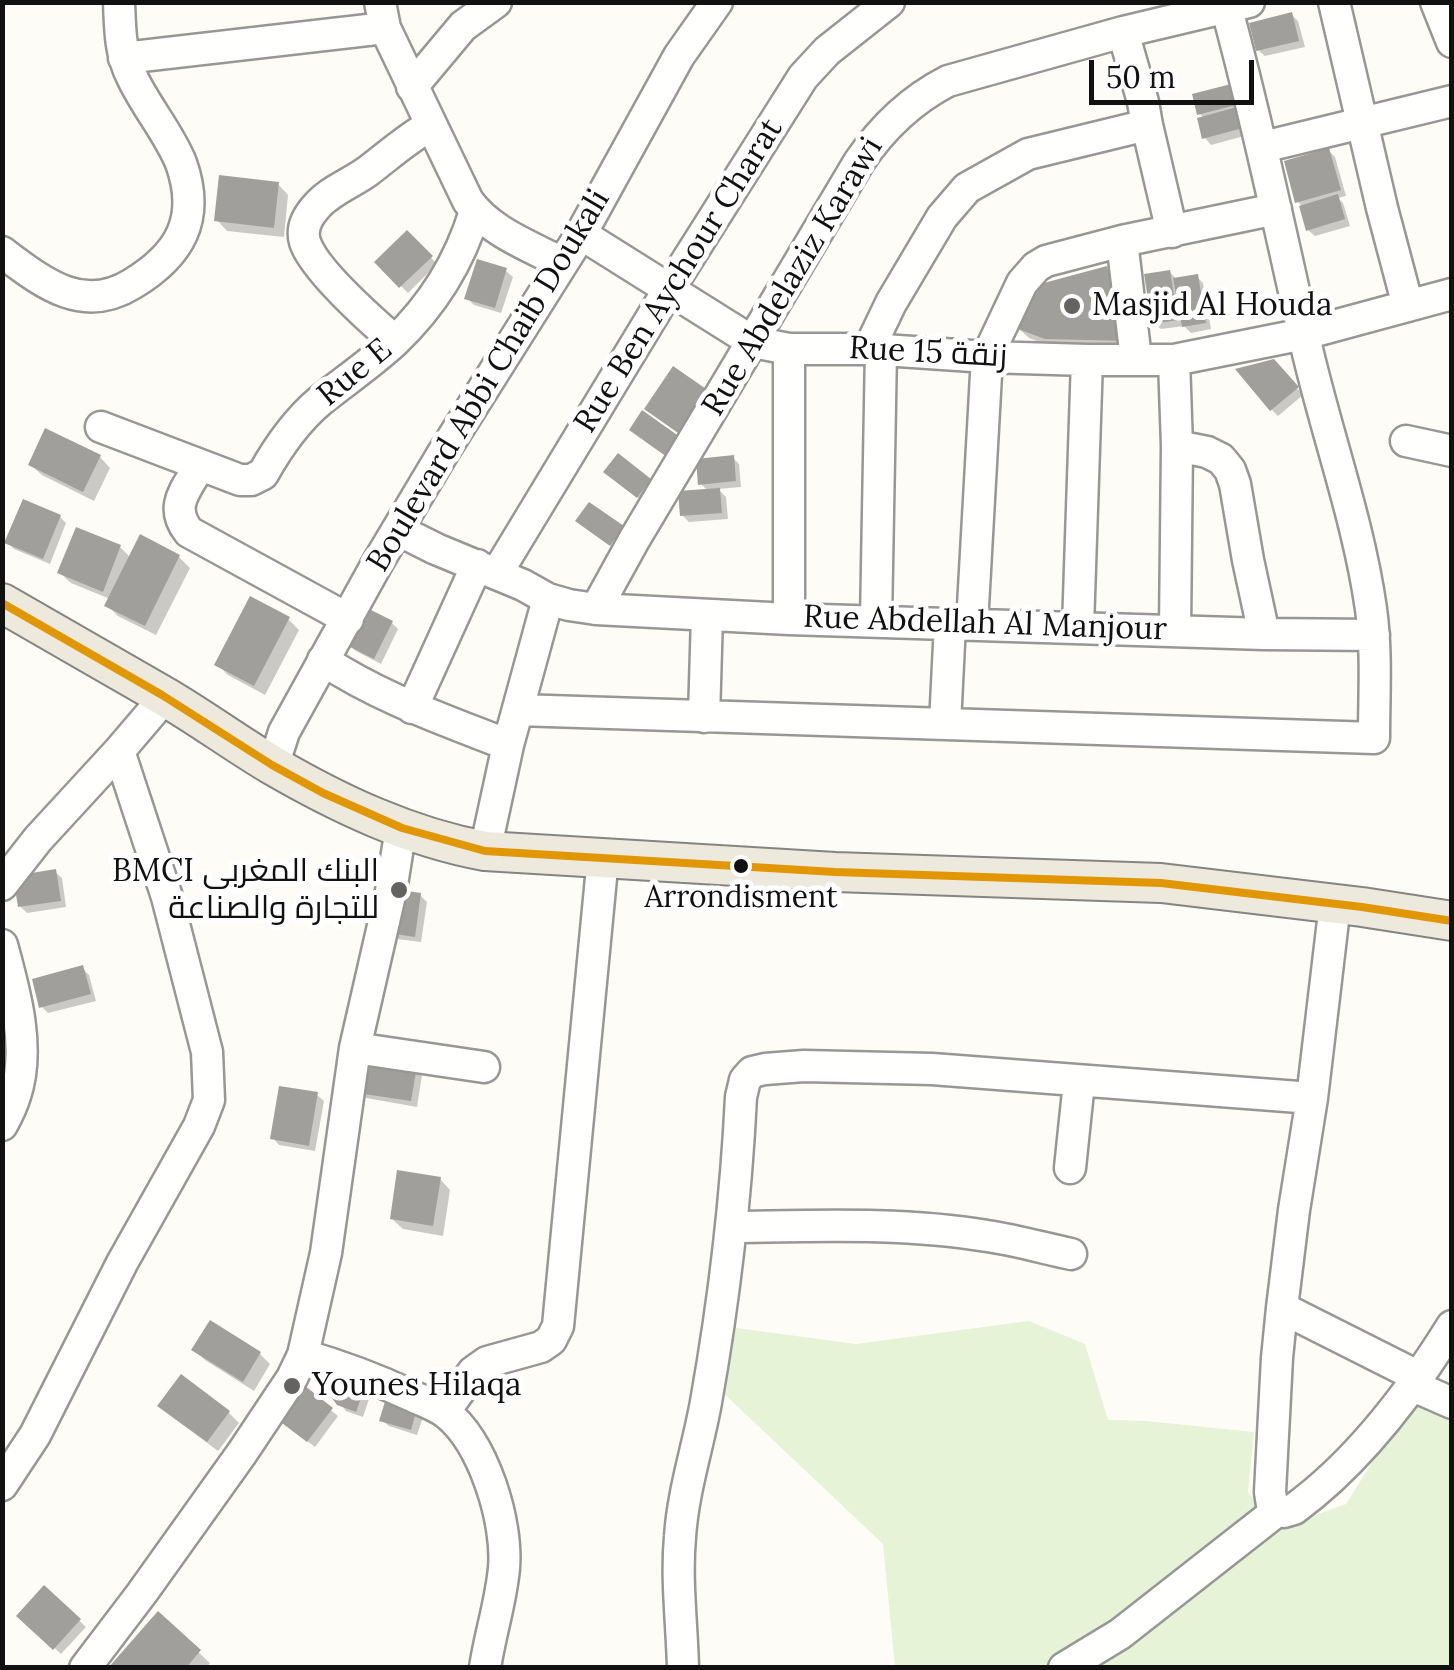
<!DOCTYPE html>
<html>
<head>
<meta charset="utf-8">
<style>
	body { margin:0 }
	#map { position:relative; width:1454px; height:1670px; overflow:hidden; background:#fdfcf7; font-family:Lora,serif }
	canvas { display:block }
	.frame { position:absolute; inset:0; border:5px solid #111; pointer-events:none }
	.scale { position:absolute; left:1089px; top:60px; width:165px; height:45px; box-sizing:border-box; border:5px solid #111; border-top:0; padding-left:12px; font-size:30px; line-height:35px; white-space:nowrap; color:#111; -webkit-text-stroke:8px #fff; paint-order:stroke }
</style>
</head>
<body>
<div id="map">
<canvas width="1454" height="1670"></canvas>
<div class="frame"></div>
<div class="scale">50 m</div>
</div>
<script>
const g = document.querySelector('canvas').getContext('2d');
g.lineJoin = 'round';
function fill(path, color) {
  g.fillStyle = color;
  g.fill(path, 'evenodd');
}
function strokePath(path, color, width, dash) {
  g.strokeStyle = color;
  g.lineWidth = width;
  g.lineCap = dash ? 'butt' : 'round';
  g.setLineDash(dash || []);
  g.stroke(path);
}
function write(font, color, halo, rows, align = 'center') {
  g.font = font + ' Lora,Cairo,serif';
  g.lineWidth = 10;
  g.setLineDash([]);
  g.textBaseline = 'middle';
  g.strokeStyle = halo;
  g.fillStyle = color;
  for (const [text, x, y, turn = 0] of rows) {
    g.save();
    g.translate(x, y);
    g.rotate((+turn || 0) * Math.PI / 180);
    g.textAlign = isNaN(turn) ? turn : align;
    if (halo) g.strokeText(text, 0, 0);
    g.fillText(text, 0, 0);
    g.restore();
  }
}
const green = new Path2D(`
	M1029,1321L1085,1344L1108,1420L1146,1421L1254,1432L1248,1492L1280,1528L1346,1504L1409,1403L1451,1422V1667H895L883,1544L719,1389L736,1328L856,1344Z`);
const shadow = new Path2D(`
	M1292,15L1298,21L1305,47L1265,56L1258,50Z
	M1230,87L1248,135L1211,145L1205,138L1204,118L1200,114Z
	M1329,151L1335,157L1346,196L1338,198L1343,203L1350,226L1315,236L1308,230L1301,205L1297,201Z
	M278,184L288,195L284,237L227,231L217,220Z
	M407,233L437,264L408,293L377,262Z
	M1107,268L1117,279L1134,350L1058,349L1029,338L1018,328Z
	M506,271L513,277L501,313L474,305L467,298Z
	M1170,272L1177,280L1197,277L1203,283L1211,329L1191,333L1184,326L1161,329L1154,323Z
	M1280,369L1303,395L1278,416L1271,409Z
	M100,457L110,468L94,501L42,475L31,465Z
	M618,457L656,488L645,503L613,478Z
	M733,458L739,464L741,487L718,489L726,497L728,519L689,522L682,515L709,492L701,484Z
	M60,517L66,523L50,564L14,549L7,542Z
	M141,538L179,557L190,568L156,635L118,616L107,605L110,599L71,583L60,573L120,547L131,558Z
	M288,619L299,630L265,695L228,675L218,665Z
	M392,623L398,629L381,664L356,651L349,644Z
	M55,872L62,878L66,907L27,913L20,906Z
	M420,895L427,902L421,942L397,939L390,932Z
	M82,968L89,975L96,1001L48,1013L42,1007Z
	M415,1068L422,1075L417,1107L366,1098L360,1092Z
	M317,1095L324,1101L315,1151L279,1145L273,1138Z
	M440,1179L450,1190L443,1236L403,1229L392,1219Z
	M194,1350L260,1354L270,1364L254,1391L205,1360Z
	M318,1376L373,1387L363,1417L346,1411Z
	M301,1386L338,1416L315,1447L284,1423Z
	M425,1411L417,1435L389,1426L382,1420Z
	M228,1412L239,1423L218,1451L171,1416Z
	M44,1588L86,1627L61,1654L19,1615Z
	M158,1615L210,1663L206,1668H111Z`);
const building = new Path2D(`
	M1292,12L1299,41L1256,51L1249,23Z
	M1231,84L1236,105L1197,115L1192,94Z
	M1237,107L1243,128L1202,139L1197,118Z
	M1329,148L1341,190L1295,203L1284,161Z
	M219,175L279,182L274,228L214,221Z
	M1338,194L1345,219L1306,231L1299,206Z
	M407,230L433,256L399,288L374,262Z
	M477,259L507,268L495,308L464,299Z
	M1107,266L1125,341L1045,339L1015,328L1040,284Z
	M1170,270L1178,320L1152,324L1144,274Z
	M1198,274L1206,323L1182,327L1173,278Z
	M1274,359L1299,387L1270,411L1235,369Z
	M673,366L709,391L681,435L644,409Z
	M642,410L680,437L667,457L629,430Z
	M45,428L101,455L83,492L28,465Z
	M618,453L651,479L637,498L603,472Z
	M734,455L736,481L698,485L696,459Z
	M720,488L722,513L680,516L678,491Z
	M23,499L61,515L43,559L4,543Z
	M589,502L624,526L610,546L575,521Z
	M76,527L121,545L103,592L57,573Z
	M140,534L180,555L145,626L104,606Z
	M250,596L290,617L254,686L214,665Z
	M365,607L393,621L374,659L346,645Z
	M56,869L61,901L18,907L13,876Z
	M394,889L421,893L415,937L388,933Z
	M83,965L91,994L39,1008L32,979Z
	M363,1057L417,1066L411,1101L357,1093Z
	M279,1086L318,1092L309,1146L270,1139Z
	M397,1170L441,1177L433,1226L390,1219Z
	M210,1320L261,1352L243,1382L191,1350Z
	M341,1367L368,1378L356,1412L337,1405L314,1374Z
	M181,1374L230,1411L207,1442L157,1406Z
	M300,1382L333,1408L307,1442L274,1417Z
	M388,1392L419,1402L411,1430L379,1421Z
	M44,1585L81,1619L53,1650L16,1616Z
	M158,1611L201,1650L186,1668H108Z`);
const minor = new Path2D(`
	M380,2L385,28L468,201C490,232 530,246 562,263
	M1334,2L1382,208L1408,306
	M1436,2L1452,42
	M124,58L385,28
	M412,87L463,26L496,2
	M1147,125L1172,232
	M1263,147L1452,101
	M581,234L753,342L789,349H869L987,357L1087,360H1174L1304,334L1452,294
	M1122,241L1136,359
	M2,252C42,282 82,315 132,284C180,255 201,219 181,163C169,133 146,107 132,77C120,54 120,28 119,2
	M395,341C372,321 314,270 305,242C301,229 307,217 316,207C329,191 352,183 368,171C389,155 408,138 431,125
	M789,349V619
	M869,349L891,303L942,217L967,188L1028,154L1147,125L1143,102L1123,32
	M1174,360L1177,446L1175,630
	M101,427L240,480H251L263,474C278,447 297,420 321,400C345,381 371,363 394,342C432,306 460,261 475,211
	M1406,441L1452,451
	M1177,446L1207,452L1221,459L1230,470L1235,484L1248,560L1264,634
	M200,465C187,489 168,506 189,532L348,619
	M398,530L436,549L523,585L548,599L569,605L596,609L789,619L1264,634L1374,635
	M497,573L669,289L803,77L827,51L889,2
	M596,609L634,540L859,162C882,128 911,100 948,81L1123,32L1249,2
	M876,621L881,350
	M972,624L987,357L1022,283L1036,267L1046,261L1122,241L1276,209
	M1078,627L1087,360
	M323,660C380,698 445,720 508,745
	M412,708L477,565
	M518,710L1374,738C1374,696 1377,652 1371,609C1358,517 1324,427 1304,336C1279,224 1255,113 1225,2
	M704,717L707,616
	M945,724L950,624
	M273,766L284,732L378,562L443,453L581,234L679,56L717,2
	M485,851L508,745L548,599
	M2,885L38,839L119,751L165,697
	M1335,904L1312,1098L1294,1210L1282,1308L1277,1358L1270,1492L1272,1505L1277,1511L1284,1512L1294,1509C1357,1463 1411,1392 1452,1326
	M2,945C15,992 31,1049 15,1096C12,1106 7,1116 2,1125
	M355,1048L484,1067
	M1070,1168L1079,1082
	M731,1227C816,1226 903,1222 987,1236C1015,1240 1043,1248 1071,1254
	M1282,1308L1417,1376
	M303,1355C341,1366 376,1379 412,1396C423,1401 437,1406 446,1413C484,1443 508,1522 504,1568C501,1602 490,1634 485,1668
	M1411,1385L1452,1403
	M445,1411L473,1372L487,1362L541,1347L551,1340L558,1326L603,857
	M2,1485L35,1435L122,1263L199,1126L209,1100L207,1052L167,897L119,751
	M85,1668L142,1593L242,1453L292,1378L303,1355L326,1253L355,1048L391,891L401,828
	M683,1668C682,1624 676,1580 680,1537C683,1491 698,1447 706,1402C724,1301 736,1199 741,1097L745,1080L752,1072L765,1069L804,1066L932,1069L1312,1098
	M1064,1668L1120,1634L1277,1511`);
const major = new Path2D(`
	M2,603C55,634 109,664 162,695C200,717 235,743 272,765C339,804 409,837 485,851L835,872L1161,883L1362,907L1452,921`);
const bus1 = new Path2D(`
	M2,603L162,695L272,765L323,793L402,828L485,851L835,872L1161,883L1362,907L1452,921`);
const markers = [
	[1072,306,10,"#646362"],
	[741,866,9,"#111"],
	[399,890,10,"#646362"],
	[292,1386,10,"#646362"]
];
const busNames = [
	["Arrondisment",741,898]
];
const streetNames = [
	["Rue Ben Aychour Charat",679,276,-58],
	["Rue Abdelaziz Karawi",793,277,-59],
	["Rue 15 زنقة",928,353,3],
	["Rue E",355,373,-40],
	["Boulevard Abbi Chaib Doukali",489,381,-59],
	["Rue Abdellah Al Manjour",985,624,2]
];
const poiNames = [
	["Masjid Al Houda",1092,306],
	["BMCI البنك المغربي",379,872,"right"],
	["للتجارة والصناعة",379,909,"right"],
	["Younes Hilaqa",312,1386]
];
fill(green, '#e7f3d7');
fill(shadow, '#0003');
fill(building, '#a19f9c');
strokePath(minor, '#979795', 35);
strokePath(major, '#858482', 42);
strokePath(minor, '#fffffe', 30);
strokePath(major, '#ede9dc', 38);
strokePath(bus1, '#e09702', 8);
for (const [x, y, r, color] of markers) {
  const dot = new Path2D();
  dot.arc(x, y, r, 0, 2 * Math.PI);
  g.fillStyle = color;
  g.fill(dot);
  strokePath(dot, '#fff', 4);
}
write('30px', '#111', '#fff', busNames);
write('32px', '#111', '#fff', streetNames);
write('32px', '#111', '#fff', poiNames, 'left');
</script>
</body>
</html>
